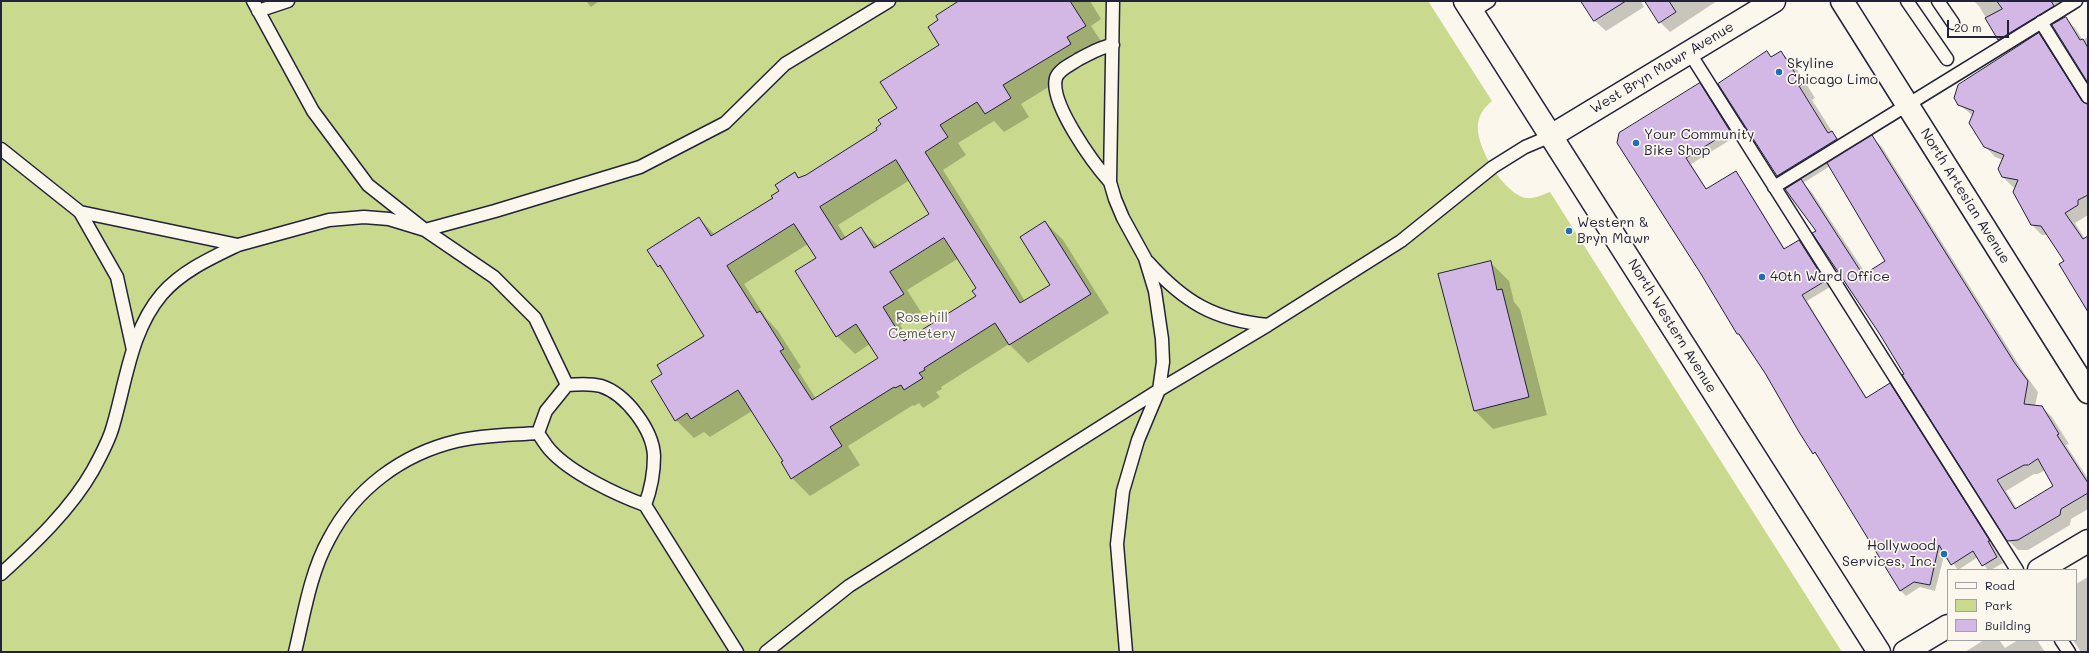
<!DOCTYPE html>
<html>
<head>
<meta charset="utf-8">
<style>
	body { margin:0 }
	#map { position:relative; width:2089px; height:653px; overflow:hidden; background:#fbf7ec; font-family:Mali,sans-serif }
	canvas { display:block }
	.frame { position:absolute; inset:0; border:2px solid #22223b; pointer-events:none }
	.legend { position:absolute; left:1947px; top:569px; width:130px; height:72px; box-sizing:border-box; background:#fbf7ec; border:1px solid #a4a2a5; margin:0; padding:5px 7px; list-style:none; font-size:12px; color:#22223b }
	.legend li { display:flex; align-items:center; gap:8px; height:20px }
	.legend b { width:20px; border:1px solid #a4a2a5 }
	.scale { position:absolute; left:1947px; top:20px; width:62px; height:18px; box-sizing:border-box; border:2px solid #22223b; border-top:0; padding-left:5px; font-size:12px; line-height:14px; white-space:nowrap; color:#22223b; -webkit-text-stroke:3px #fbf7ec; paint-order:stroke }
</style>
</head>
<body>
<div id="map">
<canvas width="2089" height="653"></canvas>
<div class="frame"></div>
<ul class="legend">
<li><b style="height:5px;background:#fbf7ec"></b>Road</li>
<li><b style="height:11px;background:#c9d98e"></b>Park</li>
<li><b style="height:11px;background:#d3b8e6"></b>Building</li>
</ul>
<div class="scale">20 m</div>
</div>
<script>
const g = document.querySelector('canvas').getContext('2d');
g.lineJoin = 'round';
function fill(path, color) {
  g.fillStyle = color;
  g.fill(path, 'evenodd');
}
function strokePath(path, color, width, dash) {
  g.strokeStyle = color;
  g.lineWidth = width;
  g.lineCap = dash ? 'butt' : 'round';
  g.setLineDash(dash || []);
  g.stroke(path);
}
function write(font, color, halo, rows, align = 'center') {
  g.font = font + ' Mali,sans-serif';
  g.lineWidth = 3.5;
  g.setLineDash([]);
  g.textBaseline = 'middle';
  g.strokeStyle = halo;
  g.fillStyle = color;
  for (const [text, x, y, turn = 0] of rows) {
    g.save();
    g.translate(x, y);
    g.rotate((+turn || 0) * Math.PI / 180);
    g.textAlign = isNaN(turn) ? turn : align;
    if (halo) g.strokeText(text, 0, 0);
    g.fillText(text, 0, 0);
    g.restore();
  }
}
const green = new Path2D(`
	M1,1H1428L1492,101C1485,107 1479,114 1478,124C1475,146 1504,194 1526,198C1535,199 1542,195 1550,192L1842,652H1Z`);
const shadow = new Path2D(`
	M586,1H599L591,7Z
	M961,1H1090L1101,19L1091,26L1103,44L1085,56L1089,62L1021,104L1029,117L1004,132L994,121L958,143L966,155L943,170L1025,301L1051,285L1045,222L1063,240L1109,313L1028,363L1009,344L941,387L942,389L936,392L940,397L923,408L919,403L914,406L913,405L848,446L860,465L810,496L792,478L784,462L752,411L710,437L704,432L694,438L676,420L663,374L705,336L667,275L658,266L699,218L715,235L774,198L795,174L800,178L807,176L879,130L898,109L941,45ZM910,180L931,214L879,247L861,229L846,238L838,225ZM808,244L817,258L837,336L855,354L870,344L879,359L816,399L798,370L801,367L778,331L766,318L744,284ZM959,258L978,289L977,296L909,339L900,325L921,312L907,290Z
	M1582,1H1641L1644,7L1606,31L1595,21Z
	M1646,1H1717L1670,32L1660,22Z
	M1974,1H2080L2064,11L2066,14L2009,50L1999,40L1979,6Z
	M2065,18L2075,28L2083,40L2088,37V81Z
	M2039,34L2049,44L2088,105V215L2075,223L2085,239L2088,237V308L2065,261L2048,235H2042L2032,225L2016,188L2013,187L2003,177V160L1995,157L1985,146L1973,116L1959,104Z
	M1781,52L1795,66L1815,98L1812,100L1833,133L1849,151L1872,137L1882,147L2024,373L2038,392L2035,406L2042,407L2052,417L2069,444L2066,445L2088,479V509L2071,519L2070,525L2028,550H2018L2008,540L1790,187L1778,176L1719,84L1767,53L1772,58ZM1830,166L1886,262L1866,274L1811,191L1803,183ZM2045,470L2054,486L2017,509L2006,491L2034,474H2038Z
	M1700,84L1705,90L1735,137L1691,164L1707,190L1736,172L1741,178L1785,249L1799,241L1805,247L1830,287L1807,301L1867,398L1889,384L1895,390L1995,547H1993L2003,563L1991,570H1988L1978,557L1958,570L1945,552L1935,591L1920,587L1906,596L1900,590L1820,459L1814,453L1765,372L1738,334L1702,273L1618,143Z
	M1491,263L1509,281L1514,302L1520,309L1547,415L1493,429L1475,411Z
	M2088,577V652H2081L2073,640H2076V584Z
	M1984,640H1999L2005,648L2018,640H2037L2045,652H1965Z`);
const building = new Path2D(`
	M959,1H1070L1086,26L1067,37L1071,44L1003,85L1011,98L985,114L977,102L940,125L948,137L925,152L1020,303L1050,285L1020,237L1045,221L1091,294L1009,345L995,323L924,368L925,370L919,373L923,378L904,390L901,385L895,388L894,387L830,427L842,446L791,479L781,462L783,461L738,390L691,419L687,413L675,421L651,381L662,374L657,365L704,336L660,265L658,267L647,250L699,217L711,236L773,198L771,196L779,191L775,185L795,172L798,178L806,175L877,130L876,128L881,124L878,120L897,108L880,82L939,45L928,27L938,20L936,16ZM896,160L929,214L874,248L861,227L841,240L820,207ZM794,224L816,258L795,271L836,337L856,324L878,358L812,400L780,351L784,349L760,311L757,313L727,266ZM944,238L976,288L972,291L976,296L904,341L883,307L904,294L890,272Z
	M1581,1H1626L1594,21Z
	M1645,1H1669L1676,12L1659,23Z
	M1997,1H2051L2054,6L1998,40L1985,18L2002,9Z
	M2066,17L2080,40L2083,39L2088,48V83L2052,25Z
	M2039,33L2082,101L2088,104V195L2078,200V205L2065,213L2083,239L2088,236V312L2059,264L2064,261L2041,226L2031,225L2013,192L2018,180L2002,177L1998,169L2004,155L1984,147L1969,123L1974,111L1958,105L1954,98L1958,85Z
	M1767,51L1771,57L1781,51L1802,84L1799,86L1828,133L1832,131L1837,139L1777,176L1718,84Z
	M1700,83L1730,131L1686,158L1706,189L1736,171L1784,249L1799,240L1825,281L1802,295L1866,398L1890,383L1990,541H1988L1997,557L1982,566L1973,551L1951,565L1939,545L1930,585L1914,582L1900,591L1815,452L1813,454L1799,432L1765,373L1739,334H1737L1701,274L1617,143L1619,133Z
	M1872,135L2014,362L2028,381L2024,404L2042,406L2059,434L2057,435L2088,483V493L2061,509L2060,515L2018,540L2007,541L1902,375L1904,374L1879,333L1812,233L1816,231L1785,189L1801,179L1863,275L1885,261L1827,163ZM2038,459L2053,486L2015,509L1997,480L2024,465H2028Z
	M1491,261L1497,290L1502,289L1529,397L1474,411L1438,274Z`);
const lane = new Path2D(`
	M253,1L313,111L368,185L425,230L494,277L535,318L567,385C578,384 590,383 601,386C626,394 653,430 654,456C654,473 651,489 645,505L737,652
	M1113,1L1110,182L1115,199L1123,218L1145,258L1155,291L1162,339L1163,362L1159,390L1138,440L1123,491L1117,544L1126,652
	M1907,1L1947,59
	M1938,1L1953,23
	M258,11L288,1
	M1472,12L1489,1
	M2041,22L2088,97
	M1689,52L2017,570
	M1,149L80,212L238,245L329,220L364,217L389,219L425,230L495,211L640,167L725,123L785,64L889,1
	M1110,182C1094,164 1049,103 1056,78C1059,69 1072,64 1079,59C1091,53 1100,47 1113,45
	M1774,187L2076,1
	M80,212L117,277L133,350
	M1148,262C1184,302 1214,320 1268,325
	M538,433L546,411L567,385
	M1,574C34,544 71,509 93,470C100,457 109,441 113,426C126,382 131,330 162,294C182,271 211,258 238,245
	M2061,640L2069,652
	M295,652C304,615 310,573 329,539C355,489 402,454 457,441C483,435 512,435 538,433C542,439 546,446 551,451C571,473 617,495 645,505
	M766,652L849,586L1159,390L1268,325L1401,241L1493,167L1525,147L1551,136`);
const street = new Path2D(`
	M1842,1L2088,392
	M2039,570L2088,541
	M1905,652L1948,626`);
const secondary = new Path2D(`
	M1465,1L1879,652
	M1551,136L1774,1`);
const markers = [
	[1779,72,4,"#1f6fb2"],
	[1636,143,4,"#1f6fb2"],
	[1569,231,4,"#1f6fb2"],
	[1762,277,4,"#1f6fb2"],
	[1944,554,4,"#1f6fb2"]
];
const poiNames = [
	["Skyline",1787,64],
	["Chicago Limo",1787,80],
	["Your Community",1644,135],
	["Bike Shop",1644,151],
	["Western &",1577,223],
	["Bryn Mawr",1577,239],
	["40th Ward Office",1770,277],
	["Hollywood",1936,546,"right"],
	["Services, Inc.",1936,562,"right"]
];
const streetNames = [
	["West Bryn Mawr Avenue",1662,68,-31],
	["North Artesian Avenue",1965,196,58],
	["North Western Avenue",1672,326,58]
];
const parkNames = [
	["Rosehill",922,318],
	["Cemetery",922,334]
];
fill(green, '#c9d98e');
fill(shadow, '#0003');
fill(building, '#d3b8e6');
strokePath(building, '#22223b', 1);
strokePath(lane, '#22223b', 15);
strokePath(street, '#22223b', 25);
strokePath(secondary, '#22223b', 25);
strokePath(lane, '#fbf7ec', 12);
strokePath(street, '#fbf7ec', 22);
strokePath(secondary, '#fbf7ec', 22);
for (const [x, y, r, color] of markers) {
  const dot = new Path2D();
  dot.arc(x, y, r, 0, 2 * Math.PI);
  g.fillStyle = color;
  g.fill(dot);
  strokePath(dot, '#fbf7ec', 1.5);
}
write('14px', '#22223b', '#fbf7ec', poiNames, 'left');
write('14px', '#22223b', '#fbf7ec', streetNames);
write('14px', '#545954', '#fbf7ec', parkNames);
</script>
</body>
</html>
